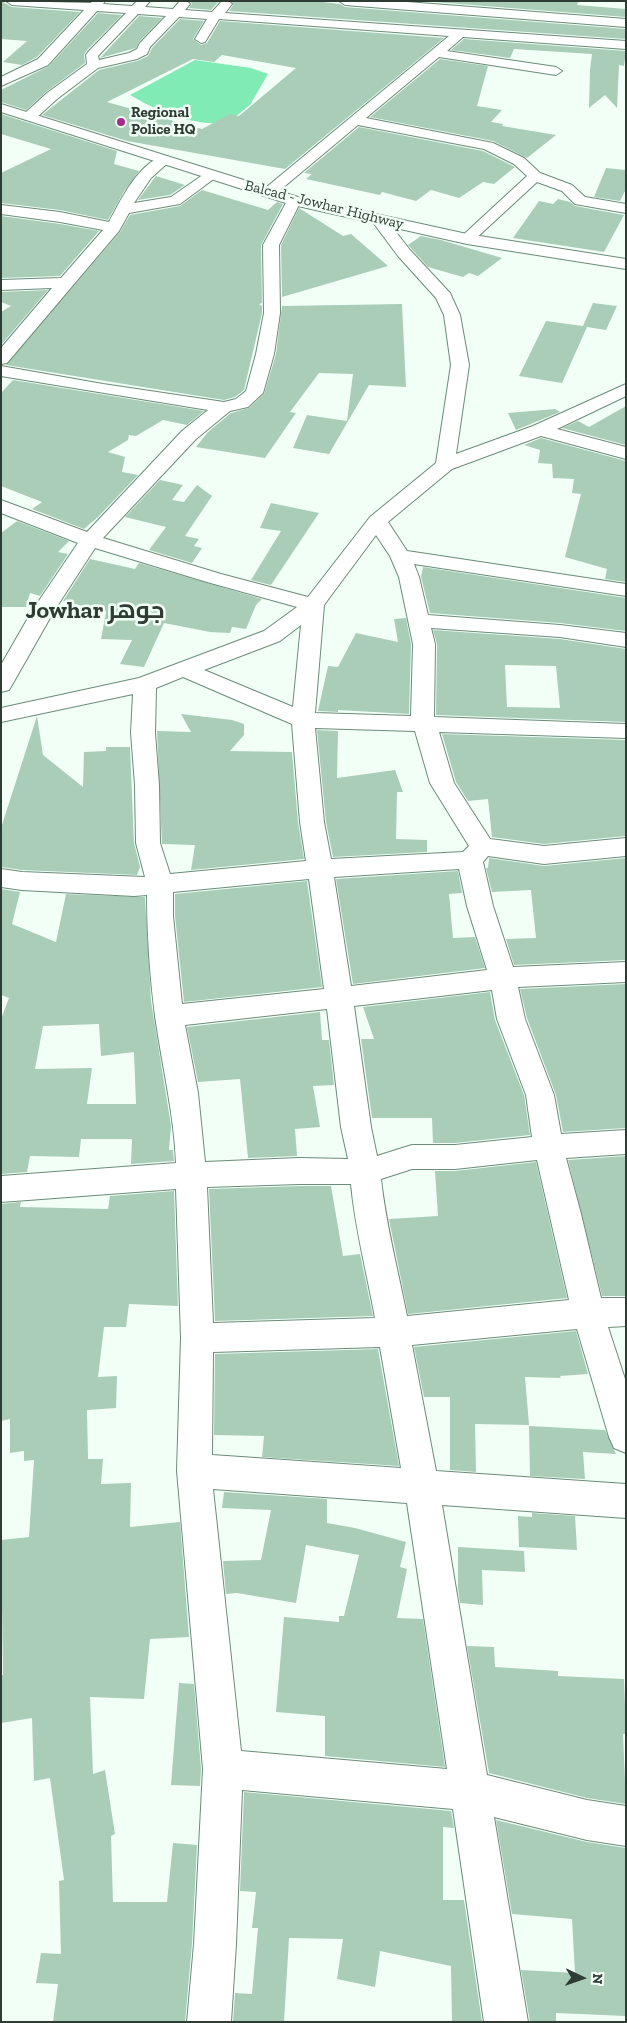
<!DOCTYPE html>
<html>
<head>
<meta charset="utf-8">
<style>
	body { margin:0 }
	#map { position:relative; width:627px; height:2023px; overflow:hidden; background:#f1fff7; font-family:"Zilla Slab",serif }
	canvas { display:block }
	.frame { position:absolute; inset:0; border:2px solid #2f3c34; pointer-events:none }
	.north { position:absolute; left:557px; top:1953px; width:50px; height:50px; -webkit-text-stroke:4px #f1fff7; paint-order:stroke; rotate:93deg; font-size:14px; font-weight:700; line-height:20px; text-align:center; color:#2f3c34 }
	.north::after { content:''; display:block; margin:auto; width:18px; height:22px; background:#2f3c34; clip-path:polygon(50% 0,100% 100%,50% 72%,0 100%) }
</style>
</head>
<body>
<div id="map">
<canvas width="627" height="2023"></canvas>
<div class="frame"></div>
<div class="north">N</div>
</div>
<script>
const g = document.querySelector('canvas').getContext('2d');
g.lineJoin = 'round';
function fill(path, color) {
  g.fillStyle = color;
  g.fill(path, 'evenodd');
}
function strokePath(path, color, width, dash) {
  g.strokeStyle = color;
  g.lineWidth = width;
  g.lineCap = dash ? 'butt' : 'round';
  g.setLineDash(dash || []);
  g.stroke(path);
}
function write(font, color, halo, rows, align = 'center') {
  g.font = font + ' "Zilla Slab",Cairo,serif';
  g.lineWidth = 5;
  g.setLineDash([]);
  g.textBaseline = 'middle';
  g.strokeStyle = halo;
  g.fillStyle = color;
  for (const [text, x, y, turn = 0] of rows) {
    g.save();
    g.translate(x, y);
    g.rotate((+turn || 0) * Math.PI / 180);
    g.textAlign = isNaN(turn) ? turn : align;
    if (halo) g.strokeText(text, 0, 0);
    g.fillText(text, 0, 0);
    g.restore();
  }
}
const green = new Path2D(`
	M195,60L251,68L268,74L250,105L226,124C185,123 165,115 130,95Z`);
const building = new Path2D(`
	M1,1L12,7L80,12L37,57L22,65L3,62L27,41L1,39Z
	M190,1H219L211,10L189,8L192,4Z
	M232,1H314L340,4L345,7L626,29V39L229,11L233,5Z
	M421,1H579L577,5L626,9V17Z
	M98,13L122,15L86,51L84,55L85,63L46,92L26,110L1,102V90L49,66Z
	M139,16L162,18L139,42L136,48L100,58Z
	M180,19L204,21L193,39L201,45L207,43L220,21L444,38L285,169L127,141L42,115L99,70L137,61L148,56L152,48ZM222,55L296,68L239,116L230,114L202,129L107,102L193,59L214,62Z
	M464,39L626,51L624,66L619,65L617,108L605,95L589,108L590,70L592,54L514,49L510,58L451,50Z
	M440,59L488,66L477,106L502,110L491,122L503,124L502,126L556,135L527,158L493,141L370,117Z
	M1,114L117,151L114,164L139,171L123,193L108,220L60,210L1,203V173L51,149L1,134Z
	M359,127L483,151L515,167L494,184L483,182L459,198L431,190L416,201L382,192L380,195L306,179L312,174L304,173Z
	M606,168L626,170V189L620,201L594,197Z
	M156,176L185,185L170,195L138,200Z
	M202,190L268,210L277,202L283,204L261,245L262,303L259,304L262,306V313L244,390L235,397L224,400L6,365L120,232L130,215L180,206Z
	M558,199L570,202L575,206L624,215L604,252L513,238L539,201L553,204Z
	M299,208L343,236L351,234L388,266L282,297L281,245Z
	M1,216L60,224L99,231L60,276L1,278Z
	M421,236L441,240L502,258L478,276L469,273L463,277L428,267L408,245Z
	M48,290L1,345V312L11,306L1,302V292Z
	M593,303L617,306L606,330L587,327L562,383L519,376L546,321L583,326Z
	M402,304L406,387L369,385L329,454L293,448L307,415L347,421L353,374L319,373L290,412L296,413L265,458L196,447L208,432L231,413L249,408L264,394L276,354L282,306Z
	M13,380L204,411L187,425L163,420L136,436L129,435L128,440L108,452L125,457L122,472L138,475L98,517L84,529L32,509L42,502L1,486V393Z
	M626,406V445L562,428L578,421L589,427Z
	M555,409L560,412L516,430L508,413Z
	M541,438L626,461V582L605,579L607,569L565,557L581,494L572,493L574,479L553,478L552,464L538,463L540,450L524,445Z
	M160,480L183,485L172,500L184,502L197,485L212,496L185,536L199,539L194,546L202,548L192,563L149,550L166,527L125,517Z
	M271,503L319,513L271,585L251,580L281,531L260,528Z
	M17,521L69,541L58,552L68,554L40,596L30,593L26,607H1V533Z
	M90,559L135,569L139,563L262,599L256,605L246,629L232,627L230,633L210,632L164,623L144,667L120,664L132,640L101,639L106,612L63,601Z
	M423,567L626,598V631L560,623L430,613L421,577Z
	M406,618L411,644L409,714L338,710V712L318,711L328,666L338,667L356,633L398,642L394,619Z
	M433,630L560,639L626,649V722L436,715L437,644ZM505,665L556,666L560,708L507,707Z
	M181,714L232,720L244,724V735L230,751L292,752L298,822L304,859L191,870L195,845L162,844L157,731L191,732Z
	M37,716L43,755L83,787L84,752L106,751V747H130L134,843L140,867L137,875L22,870L1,867V828Z
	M317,730L338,731L337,778L395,770L403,792H397L396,839L427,840V852L333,857L326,822Z
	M442,734L626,740V836L544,844L492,837L488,799L468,801L456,782Z
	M489,858L544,866L626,858V960L514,965L506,939L536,938L531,890L492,892L486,868H488Z
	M458,871L462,893L449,894L453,938L475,937L485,968L353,984L336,879Z
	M307,881L322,987L184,1002L175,916V894Z
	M1,889L20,892L12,924L56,942L66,894L145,897L151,1001L171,1126L169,1150H173L174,1161L131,1164L132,1139H81L79,1157L30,1156L27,1172L1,1174V1019L9,998L1,995ZM99,1024L101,1056L134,1052L136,1104H87L92,1068L35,1069L43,1026Z
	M626,984V1128L563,1132L556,1095L527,1018L520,989Z
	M490,992L495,1020L524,1095L530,1135L455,1143H433L432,1118H372L361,1039H374L363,1007Z
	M320,1012L322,1040H329L334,1085L313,1086L320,1127L295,1129L297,1156L248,1158L240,1079L198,1082L187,1027Z
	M626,1156V1296H602L568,1160Z
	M536,1162L567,1298L408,1314L389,1219L438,1216L435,1171H455Z
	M299,1186H331L343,1256L360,1254L373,1316L215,1321L209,1189Z
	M174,1191L178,1306L129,1304L126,1327H104L98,1377L117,1376L116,1408L87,1410L88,1459H103L101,1484L131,1483L130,1527L180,1522L189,1637L150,1639L144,1699L90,1697L93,1774L105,1770L115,1834L111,1836L113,1902H167L173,1843L197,1845L192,1944L185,2022H53L58,1984L36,1983L41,1953L61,1954L59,1881L64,1880L50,1778L34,1781L32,1718L1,1723V1675H3L1,1540L29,1537L34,1460L24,1461V1451L10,1453V1419L1,1421V1204L21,1202L20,1207L108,1209L110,1196Z
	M576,1331L588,1374L560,1376L561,1378L525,1377L529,1425L475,1424L476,1472L450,1470V1397H424L414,1347Z
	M378,1349L399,1466L262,1457L264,1436L214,1435L215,1354Z
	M529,1426L605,1430L616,1454L583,1452L585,1479L530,1476Z
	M224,1492L327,1499V1523L355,1528L406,1542L400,1567L407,1569L397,1618L423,1619L445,1767L325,1756V1716L276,1712L284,1617L339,1622V1616H344L359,1555L306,1545L296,1603L237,1593L226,1594L223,1561L261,1560L271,1510L222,1508Z
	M532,1513L575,1516L577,1550L519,1547L518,1516L532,1517Z
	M458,1547L524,1551L525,1572L482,1570L483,1605L460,1603L458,1589Z
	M467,1646L494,1647L495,1667L558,1671V1676L624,1679L626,1734H623L626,1804L587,1798L489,1773Z
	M179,1683L194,1684L201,1769L200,1786L171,1785Z
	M244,1792L451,1811L454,1828L443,1827V1900H464L482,2022H452L451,1966L380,1951L375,1987L337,1979L343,1939L289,1938L284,2022H233L235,1993L252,1994L258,1928H252L256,1892L240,1891Z
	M496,1820L587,1842L626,1848V2016L556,2013V2022H530L521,1970L575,1973L572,1919L512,1914Z`);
const minor = new Path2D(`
	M6,1L91,3L92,1H105L103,4L132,6L137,1H150L145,7L173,9L180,1H187L190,4L185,10L212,12L222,1H229L232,4L225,13L626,41V49L463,37L447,51L556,67L562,71L556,75L439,57L366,118L493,143L524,158L540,173L572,185L585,197L626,204V213L575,204L562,191L537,182L472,242H462L459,239L462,236L527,176L514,164L484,149L358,125L273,196H263L261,193L263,190L449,36L219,19L205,42L201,43L195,39L207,19L179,17L150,47L147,54L137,59L98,68L57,99L35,119L30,120L23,116L25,113L47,93L87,64L86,55L88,52L126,13L97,11L48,65L1,86V77L38,59L84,10L12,5ZM138,14L166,16L140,43L137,49L129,53L99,60L98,56Z
	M339,1H394L626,19V27L345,5Z
	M164,156L169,157L171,160L151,178L134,203L171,197L207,172H217L219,175L180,204L129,213L119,231L7,363L1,364V348L52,288L1,290V280L61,278L103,230L60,222L1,214V205L60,212L109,222C120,201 139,162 164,156Z
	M294,197L299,198L301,201L279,245L280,313L274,354L263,393L248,407L230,411L196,439L103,538L221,574L308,597L370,517L436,463L451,365L444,315L436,298L398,256L372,221L375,218H385L410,250L450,293L460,315L469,365L456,454L533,426L626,384V396L557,429L626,447V459L541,436L452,469L388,522L407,551L626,584V596L414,564L419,577L428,615L560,625L626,633V647L560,637L431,628L435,644L434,717L626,724V738L439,732L454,783L490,839L544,846L626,838V856L544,864L488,856L483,862L493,906L513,967L626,962V982L518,987L525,1019L554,1095L561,1134L626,1130V1154L566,1158L581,1214L601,1298H626V1326L608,1327L626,1382V1453L614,1448L609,1437L577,1329L412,1345L436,1471L626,1484V1518L442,1505L487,1775L587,1800L626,1806V1846L587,1840L494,1817L528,2022H484L453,1809L242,1790L236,1944L231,2022H187L194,1944L203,1769L177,1471L181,1338L176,1189L1,1202V1176L176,1163C174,1113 162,1066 155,1016C150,977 147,935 147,895L134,896L22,890L1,887V869L22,872L145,877L136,843L135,785L131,733L133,694L1,722V708L139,678L264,631L297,607L207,582L95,548L54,611L12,685L9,690L1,692V665L32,611L78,543L1,513V500L87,532L182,431L208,410L1,376V366L103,384L224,402L236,399L246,391L256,354L264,313L263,245L287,201L289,198ZM376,535L390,556L399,577L413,644L411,716L315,713L324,605ZM301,625L293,707L204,670L280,641ZM183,677L292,724L300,822L306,861L170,874L160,843L159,785L155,733L156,688ZM315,728L415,731L430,783L469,846L463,852L331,859L324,822ZM459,869L467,906L487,970L351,986L334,877ZM309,879L324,989L182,1004L173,916V892ZM492,990L497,1019L526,1095L532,1137L455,1145H412L377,1156L371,1127L354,1006ZM327,1009L341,1127L348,1159L299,1158L205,1162L198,1093L185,1025ZM537,1160L569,1300L407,1316C398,1270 386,1225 381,1179L412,1169H455ZM299,1184H351C355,1229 367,1273 375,1318L213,1323L207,1187ZM380,1347L401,1468L212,1455L213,1352ZM213,1489L407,1503L447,1769L241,1751Z`);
const major = new Path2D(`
	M1,104L298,197L467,234L626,259V269L467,244L289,204L1,112Z`);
const markers = [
	[121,122,5,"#a32d86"]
];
const farPoinames = [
	["Regional",131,113],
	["Police HQ",131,130]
];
const farStreetnames = [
	["Balcad - Jowhar Highway",324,205,14]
];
const farTownnames = [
	["Jowhar جوهر",95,611]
];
fill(green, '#80ebb4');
fill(building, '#aacdb8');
strokePath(minor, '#6b8c79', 2);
strokePath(major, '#6b8c79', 2);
fill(minor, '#fff');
fill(major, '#fff');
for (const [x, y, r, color] of markers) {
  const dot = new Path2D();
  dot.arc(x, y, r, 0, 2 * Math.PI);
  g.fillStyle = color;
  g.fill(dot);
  strokePath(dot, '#f1fff7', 2);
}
write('bold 15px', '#2f3c34', '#f1fff7', farPoinames, 'left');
write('15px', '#2f3c34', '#f1fff7', farStreetnames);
write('bold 24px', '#2f3c34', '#f1fff7', farTownnames);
</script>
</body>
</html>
